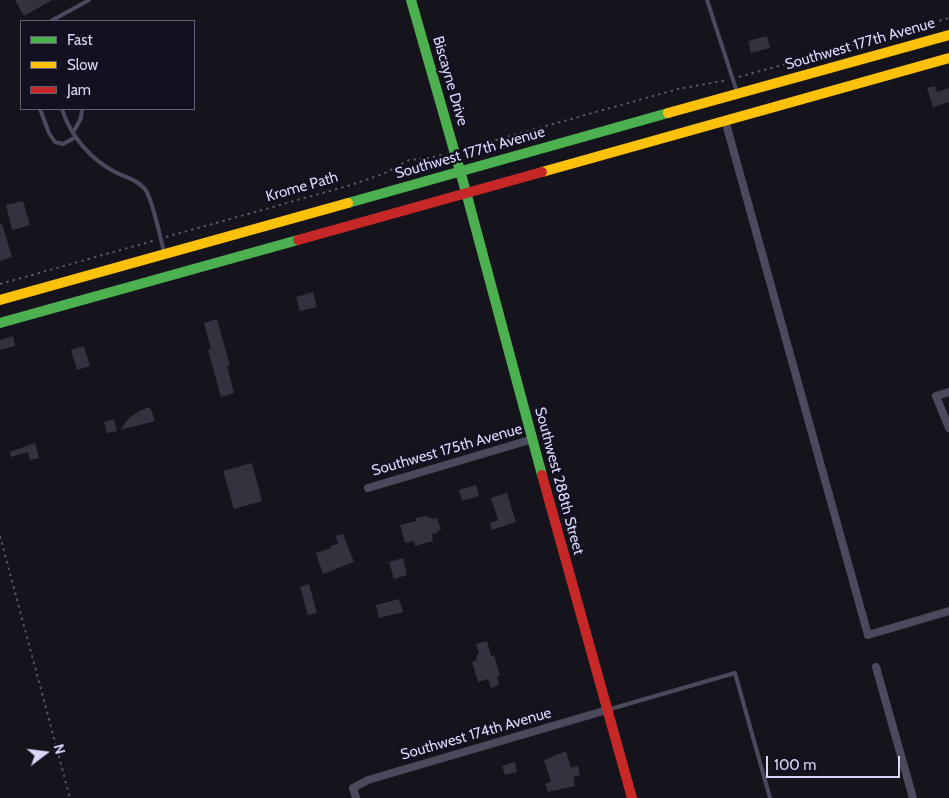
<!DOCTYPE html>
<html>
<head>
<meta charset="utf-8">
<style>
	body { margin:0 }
	#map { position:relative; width:949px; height:798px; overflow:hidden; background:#15141c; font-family:Cabin,sans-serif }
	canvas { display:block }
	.legend { position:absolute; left:20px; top:20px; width:175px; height:90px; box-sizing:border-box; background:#131020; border:1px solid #635f77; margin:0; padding:6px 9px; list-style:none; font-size:15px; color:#dad6f9 }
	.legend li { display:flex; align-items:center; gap:10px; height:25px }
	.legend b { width:25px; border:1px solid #635f77 }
	.north { position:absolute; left:20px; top:728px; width:50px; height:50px; -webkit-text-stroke:4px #131020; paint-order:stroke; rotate:75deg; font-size:14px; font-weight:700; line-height:20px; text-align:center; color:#dad6f9 }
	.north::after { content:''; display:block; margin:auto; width:18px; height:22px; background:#dad6f9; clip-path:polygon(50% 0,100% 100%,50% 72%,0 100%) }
	.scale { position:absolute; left:766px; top:756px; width:134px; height:22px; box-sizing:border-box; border:2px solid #dad6f9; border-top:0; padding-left:6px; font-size:15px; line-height:18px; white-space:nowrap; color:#dad6f9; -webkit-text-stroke:4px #131020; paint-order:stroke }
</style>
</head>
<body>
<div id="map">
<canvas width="949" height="798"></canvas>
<ul class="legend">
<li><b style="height:6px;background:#4caf50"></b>Fast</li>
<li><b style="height:6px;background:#ffc107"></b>Slow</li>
<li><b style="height:6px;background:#c62828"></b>Jam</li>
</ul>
<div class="north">N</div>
<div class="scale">100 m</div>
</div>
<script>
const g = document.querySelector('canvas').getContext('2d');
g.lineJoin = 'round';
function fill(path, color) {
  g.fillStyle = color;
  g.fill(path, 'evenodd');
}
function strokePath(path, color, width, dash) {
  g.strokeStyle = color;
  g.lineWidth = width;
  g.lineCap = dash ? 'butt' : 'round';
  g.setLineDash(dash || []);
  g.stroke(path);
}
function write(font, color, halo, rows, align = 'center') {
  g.font = font + ' Cabin,sans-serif';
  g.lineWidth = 5;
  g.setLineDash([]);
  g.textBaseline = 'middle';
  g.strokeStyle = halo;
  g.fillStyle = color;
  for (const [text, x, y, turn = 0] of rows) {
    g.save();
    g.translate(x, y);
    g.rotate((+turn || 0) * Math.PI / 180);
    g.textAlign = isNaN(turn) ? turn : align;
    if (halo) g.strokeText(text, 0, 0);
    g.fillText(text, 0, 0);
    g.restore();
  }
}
const building = new Path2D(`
	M15,0H52L24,16Z
	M767,36L770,48L751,53L748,41Z
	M935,86L937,92L949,88V102L933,107L927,88Z
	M23,201L30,225L12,230L6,205Z
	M0,224H2L12,257L0,261Z
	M313,292L317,307L300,311L296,297Z
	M217,319L230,366H227L234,393L221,397L208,350L211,349L204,323Z
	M13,336L15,346L0,350V340Z
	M84,346L90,366L77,370L71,350Z
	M150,407L155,421L120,430L130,417L141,410Z
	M114,419L117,431L107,433L104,422Z
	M35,443L39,458L30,460L28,452L11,457L10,452Z
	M252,463L262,501L234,509L223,471Z
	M476,485L479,496L462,501L459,490Z
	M507,493L516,522L492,530L490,523L498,520L491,498Z
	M426,516L433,519L437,518L441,530L437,531L438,533L432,534L433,541L415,546L414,541L405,543L400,525L416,521V518Z
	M343,534L354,562L323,574L316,553L331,548L330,546L338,544L336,536Z
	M403,558L407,575L394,579L389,562Z
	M309,584L317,613L308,615L300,587Z
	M399,599L403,612L379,618L376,605Z
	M487,641L491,656L494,655L500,676L497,677L499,685L491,688L488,679L478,682L472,662L476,660L477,654H479L476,644Z
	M566,751L571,768L578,766L580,775L573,777L575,786L548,792L545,784L551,782L544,760Z
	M515,762L517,772L505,775L502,766Z`);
const path = new Path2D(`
	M739,77L949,18
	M464,149L678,89L728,80
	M166,237L351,185L383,174L409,160L429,158L445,154
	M0,284L156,240
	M0,536L70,798`);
const lane = new Path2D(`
	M707,0L737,92
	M51,21L89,0
	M40,109L49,133L55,142L63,144L76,137
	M62,109C70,135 90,159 115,172C125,177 138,180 145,189C153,200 160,237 164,252
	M73,133L81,118L82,109
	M607,710L735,673L770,798`);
const street = new Path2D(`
	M725,120L868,635L949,611
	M949,392L936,396L949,428
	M368,488L533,439
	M876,667L913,798
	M356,798L353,788L368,780L607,710`);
const fast = new Path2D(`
	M411,0L466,192L542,475
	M348,203L668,113
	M0,323L298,240`);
const slow = new Path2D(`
	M668,113L949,35
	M542,172L949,58
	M0,300L348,203`);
const jam = new Path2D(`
	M298,240L542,172
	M542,475L632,798`);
const streetNames = [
	["Southwest 177th Avenue",860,44,-16],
	["Biscayne Drive",450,81,74],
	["Southwest 177th Avenue",470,153,-16],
	["Krome Path",302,187,-16],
	["Southwest 175th Avenue",447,450,-16],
	["Southwest 288th Street",559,481,75],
	["Southwest 174th Avenue",476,734,-16]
];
fill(building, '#34323f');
strokePath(path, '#4e5a64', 2, [2.5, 4]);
strokePath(lane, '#4b4a5c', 4);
strokePath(street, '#4b4a5c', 8);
strokePath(fast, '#4caf50', 10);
strokePath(slow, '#ffc107', 10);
strokePath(jam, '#c62828', 10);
write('15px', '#dad6f9', '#131020', streetNames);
</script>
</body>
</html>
